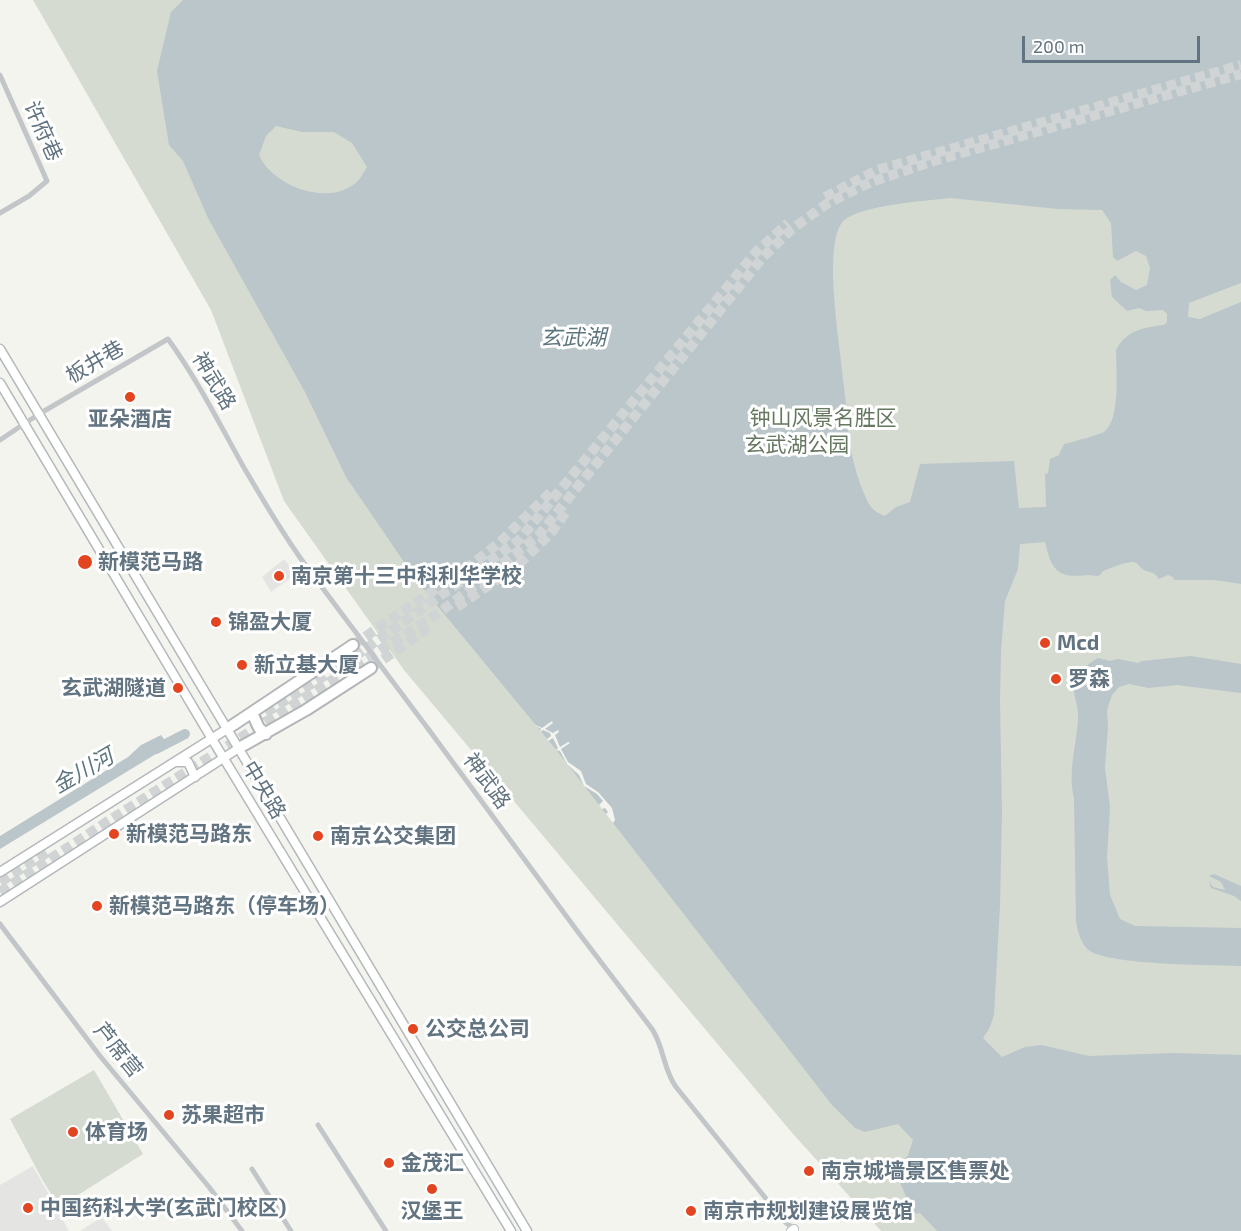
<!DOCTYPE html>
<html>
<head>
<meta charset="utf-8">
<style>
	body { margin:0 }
	#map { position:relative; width:1241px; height:1231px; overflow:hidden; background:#f4f4ef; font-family:"Exo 2",sans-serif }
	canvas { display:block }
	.scale { position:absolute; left:1022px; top:36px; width:178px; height:27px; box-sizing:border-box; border:3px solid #627481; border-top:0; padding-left:8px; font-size:18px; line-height:21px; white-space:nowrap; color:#627481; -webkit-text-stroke:4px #fff; paint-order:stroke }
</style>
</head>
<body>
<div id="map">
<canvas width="1241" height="1231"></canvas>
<div class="scale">200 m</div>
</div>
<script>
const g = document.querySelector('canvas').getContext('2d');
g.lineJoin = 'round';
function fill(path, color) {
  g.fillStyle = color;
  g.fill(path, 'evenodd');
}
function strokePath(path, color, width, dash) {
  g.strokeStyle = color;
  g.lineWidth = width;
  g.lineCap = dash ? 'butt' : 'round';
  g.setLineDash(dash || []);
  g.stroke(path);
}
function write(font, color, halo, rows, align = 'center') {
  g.font = font + ' "Exo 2","Noto Sans SC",sans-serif';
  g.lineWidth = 6;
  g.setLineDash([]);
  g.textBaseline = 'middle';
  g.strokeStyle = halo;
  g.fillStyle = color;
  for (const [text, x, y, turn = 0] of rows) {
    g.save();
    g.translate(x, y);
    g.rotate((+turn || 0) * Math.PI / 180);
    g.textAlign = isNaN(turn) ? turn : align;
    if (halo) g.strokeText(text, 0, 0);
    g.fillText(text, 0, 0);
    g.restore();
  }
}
const built = new Path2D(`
	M284,559L296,574L271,592L262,577Z
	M33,1166L69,1231H0V1185Z
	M102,1217L112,1231H80Z`);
const green = new Path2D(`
	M33,0H1241V1231H881L793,1134L404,670L284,501L211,310Z
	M94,1070L143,1154L59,1207L42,1179L10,1119Z`);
const water = new Path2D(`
	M183,0H1241V283L1189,303L1188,317L1200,319L1241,302V584L1215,580H1174L1173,577L1168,575L1159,579C1155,572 1151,573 1144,570C1139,567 1139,563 1133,562C1128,561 1106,569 1102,572C1101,573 1101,575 1100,575C1097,577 1093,575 1090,575C1060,578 1052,574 1045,542L1020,544L1018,569L1005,601L1001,651L1000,701L1002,813L1000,905L994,1015L990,1027L983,1038L1002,1057L1025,1047L1042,1045L1089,1056L1174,1053L1241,1055V1231H937L920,1213L913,1214L900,1182L899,1166L908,1155L913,1140L898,1124L865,1132L855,1128L832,1105L558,752L417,581L346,477L305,392L208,218L183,161L169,145L157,71L171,12ZM276,126L302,132H334L352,143L367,167C363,173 359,182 353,185C347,189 337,193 331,193C305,196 269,179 259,155L266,136ZM950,198L1058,209L1102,210L1111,223L1113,257L1117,261L1136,251L1146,256L1150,268L1147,285L1136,290L1121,282L1115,275L1110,280L1112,297L1127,311L1139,308L1146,311L1163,310L1167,314V322L1164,325C1142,328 1127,330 1116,350C1116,369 1121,420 1104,432C1101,434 1070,443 1064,444L1059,455L1050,459L1048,473L1045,474L1046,507L1019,508L1014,461L920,464L910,502L896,507L885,516C875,512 870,508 866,498C860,485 855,469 852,455C847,433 847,409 844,387C841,351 823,252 841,224C853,205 927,201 950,198Z
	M1191,656L1241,664V693L1177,685L1149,688L1129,684L1119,687L1112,695L1107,710L1108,727L1105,768L1110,807L1107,858L1110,895L1120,919L1135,926L1241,928V966C1211,965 1111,965 1090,951C1081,945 1078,932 1076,922L1074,798C1067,769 1078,743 1078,714C1078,703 1071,691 1075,681C1080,670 1088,664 1098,658L1110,661L1118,659L1138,663L1142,661Z
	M161,735L169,746L0,849V836L128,757L141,745Z
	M1214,874L1241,886V901L1234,896L1211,888L1209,881L1213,887L1225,890L1221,882L1209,876Z`);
const pier = new Path2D(`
	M552,721L553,723L545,729L553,733L558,730L559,732L555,735L560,747L568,742L570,743L561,749L568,762L581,771L586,784L598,792L612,808L615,820L613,823L606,814L608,812L605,808L602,809L599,805L603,801L597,794L584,786L579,775L567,764L560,751L556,750L558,748L553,738L548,741L547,739L551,736L550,733L543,730L540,732L541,729L533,724L542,728Z`);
const river = new Path2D(`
	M156,749L185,734`);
const highwayTunnel = new Path2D(`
	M825,197L877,170L1241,65
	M457,607L516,567L551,533L568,509
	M353,645L467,568L500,542L552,491
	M371,668L432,625
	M253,721L354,657L519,540L756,252L788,223
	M0,882L48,852
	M0,892L108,821L439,613L538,536L763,257L792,229L828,203L871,182L937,160L1241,74`);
const street = new Path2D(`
	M0,75L47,181L29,196L0,213
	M0,440L39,414L168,339C197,379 219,423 243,466C266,505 290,546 318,582
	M429,730L578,932L652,1029C664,1047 663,1069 676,1087L784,1221L794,1229
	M0,924L100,1056L209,1187L242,1231
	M318,1125L386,1231
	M252,1169L291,1231`);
const secondary = new Path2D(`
	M791,1231L794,1229`);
const primary = new Path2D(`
	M0,349L527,1231
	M0,383L212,739L511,1231
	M178,762H188L195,777
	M0,872L227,729
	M0,902L239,748`);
const highway = new Path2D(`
	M252,713L259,728L266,734
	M227,729L353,645
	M239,748L306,710L371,668`);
const streetBridge = new Path2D(`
	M318,582L429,730`);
const markers = [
	[130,397,6,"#e34520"],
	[85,562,8,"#e34520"],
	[279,576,6,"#e34520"],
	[216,622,6,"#e34520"],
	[1045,643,6,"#e34520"],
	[242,665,6,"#e34520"],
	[1056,679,6,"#e34520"],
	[178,688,6,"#e34520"],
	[114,834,6,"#e34520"],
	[318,836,6,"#e34520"],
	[97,906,6,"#e34520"],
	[413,1029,6,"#e34520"],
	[169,1115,6,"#e34520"],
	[73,1132,6,"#e34520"],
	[389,1163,6,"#e34520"],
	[809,1171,6,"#e34520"],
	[432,1189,6,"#e34520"],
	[28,1208,6,"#e34520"],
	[691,1211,6,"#e34520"]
];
const streetNames = [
	["许府巷",43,131,66],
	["板井巷",95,362,-30],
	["神武路",214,381,59],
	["神武路",487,781,54],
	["中央路",264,790,59],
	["芦席营",118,1050,51]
];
const parkNames = [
	["钟山风景名胜区",823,418],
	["玄武湖公园",797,445]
];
const poiNames = [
	["亚朵酒店",130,419,"center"],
	["新模范马路",98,562],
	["南京第十三中科利华学校",291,576],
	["锦盈大厦",228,622],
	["Mcd",1057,643],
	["新立基大厦",254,665],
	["罗森",1068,679],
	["玄武湖隧道",166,688,"right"],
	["新模范马路东",126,834],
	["南京公交集团",330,836],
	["新模范马路东（停车场）",109,906],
	["公交总公司",425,1029],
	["苏果超市",181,1115],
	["体育场",85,1132],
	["金茂汇",401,1163],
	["南京城墙景区售票处",821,1171],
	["中国药科大学(玄武门校区)",40,1208],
	["汉堡王",432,1211,"center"],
	["南京市规划建设展览馆",703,1211]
];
const waterNames = [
	["玄武湖",573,338],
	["金川河",83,771,-30]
];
fill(built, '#e4e5e3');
fill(green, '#d5dbd0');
fill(water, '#bac6ca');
fill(pier, '#f4f4ef');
strokePath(river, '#bac6ca', 10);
strokePath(highwayTunnel, '#d0d4d4', 10, [10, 5]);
strokePath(secondary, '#b2b8bc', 10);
strokePath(primary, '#b3b8bb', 11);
strokePath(highway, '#b3b6b9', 14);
strokePath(street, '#c3c6c9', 5);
strokePath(secondary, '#fff', 8);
strokePath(primary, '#fff', 8);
strokePath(highway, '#fff', 10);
strokePath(streetBridge, '#c3c6c9', 5);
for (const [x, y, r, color] of markers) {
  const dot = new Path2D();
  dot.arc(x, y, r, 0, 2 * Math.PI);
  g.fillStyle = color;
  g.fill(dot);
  strokePath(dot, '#fff', 2);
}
write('21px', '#627481', '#fff', streetNames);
write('21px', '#677861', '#fff', parkNames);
write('bold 21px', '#627481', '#fff', poiNames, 'left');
write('italic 22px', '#5e777f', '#fff', waterNames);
</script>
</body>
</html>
